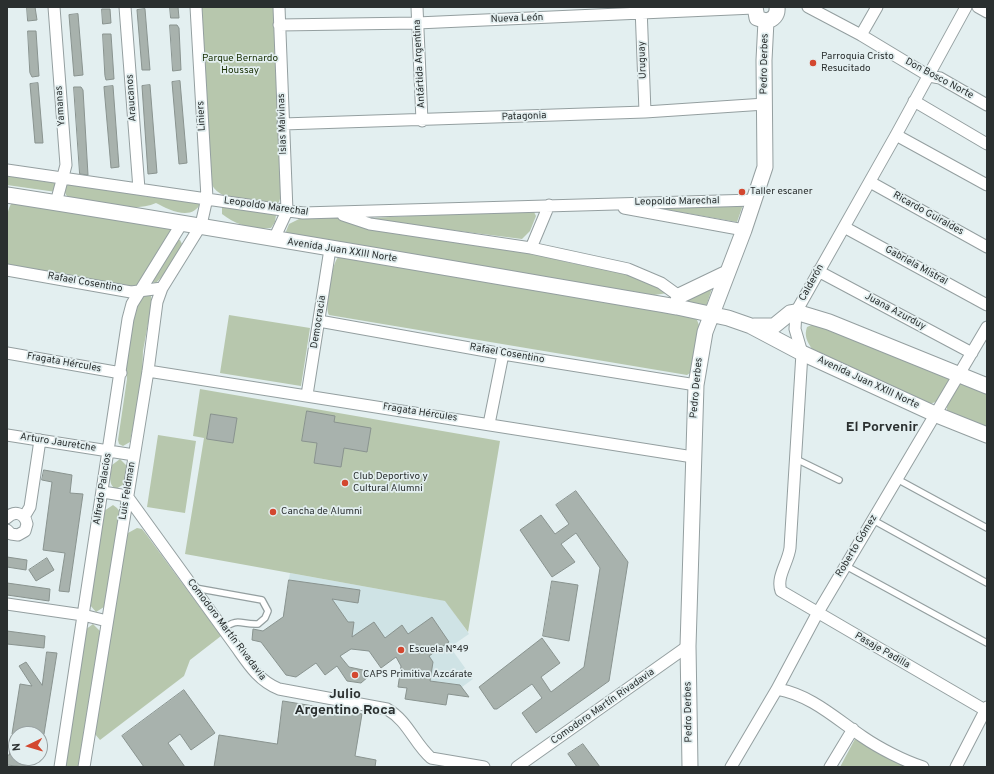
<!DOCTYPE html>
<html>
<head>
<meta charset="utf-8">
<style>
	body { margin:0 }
	#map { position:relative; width:994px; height:774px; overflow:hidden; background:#e3eff0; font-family:Overpass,sans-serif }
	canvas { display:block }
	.frame { position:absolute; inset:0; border:8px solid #2a2f2f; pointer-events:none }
	.north { position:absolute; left:8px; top:726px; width:40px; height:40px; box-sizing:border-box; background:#e3eff0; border:1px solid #99a2a3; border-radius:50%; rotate:265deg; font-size:11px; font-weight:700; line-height:16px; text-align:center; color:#2a2f2f }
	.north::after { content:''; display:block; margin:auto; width:14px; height:18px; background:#d3472f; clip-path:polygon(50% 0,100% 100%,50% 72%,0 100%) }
</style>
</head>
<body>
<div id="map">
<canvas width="994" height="774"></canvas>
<div class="frame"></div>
<div class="north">N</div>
</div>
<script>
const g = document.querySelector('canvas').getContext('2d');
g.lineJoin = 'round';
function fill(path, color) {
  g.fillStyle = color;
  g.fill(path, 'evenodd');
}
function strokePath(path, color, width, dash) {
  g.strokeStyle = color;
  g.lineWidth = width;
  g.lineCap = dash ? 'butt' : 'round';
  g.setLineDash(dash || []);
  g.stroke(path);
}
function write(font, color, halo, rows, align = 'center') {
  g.font = font + ' Overpass,sans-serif';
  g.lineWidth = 3.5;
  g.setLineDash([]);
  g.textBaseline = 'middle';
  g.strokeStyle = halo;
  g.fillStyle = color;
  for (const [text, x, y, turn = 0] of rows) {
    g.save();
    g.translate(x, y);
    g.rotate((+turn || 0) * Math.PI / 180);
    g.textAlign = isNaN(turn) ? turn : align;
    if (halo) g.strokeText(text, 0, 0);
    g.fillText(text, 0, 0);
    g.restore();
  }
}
const built = new Path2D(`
	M290,573L446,601L469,634L450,647L473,679L462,687L469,697L448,694L446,705L405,699L407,688L398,687L401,666L396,657L381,668L379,653L351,649L341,656L344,661L325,675L316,663L296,677L286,675L261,642L252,640L253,629L263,631L283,617Z`);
const green = new Path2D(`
	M202,7H273L281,196L279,202L274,205C256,202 222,203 212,185L204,73Z
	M7,175L47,182L58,181L56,192L7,185Z
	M71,184L157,198L201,202C193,222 169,210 156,203C134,213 94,202 71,199L66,195L64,190L66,185Z
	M12,203H17L175,230L137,286H119L7,265C7,252 3,212 12,203Z
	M743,205L737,222L663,209Z
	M222,206L273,213L276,215L275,222L271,228C253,230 236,225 222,214Z
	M533,210L536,216L530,231L522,239L372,220L370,218Z
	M336,217L505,247L571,263L632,274L668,293L654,295L285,234L289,224L299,219Z
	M177,240H180L182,244L169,269L156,283L152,282Z
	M339,256L692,317L697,320L699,325L693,371L687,375L329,315C324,308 332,261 339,256Z
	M712,288L706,307L687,301V299Z
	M147,293L151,296L152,302L143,351L142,379L130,442L123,446L119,444L118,440L127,379L126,367L130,331L138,296Z
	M229,315L310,328L301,386L220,373Z
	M814,324L823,325L948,377L949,380L936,402L925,405L812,349C807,341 804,336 807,327Z
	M961,382L987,391V428L947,411V406Z
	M200,389L500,441L468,632L445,601L185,554L204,438L193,436Z
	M158,435L196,441L185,513L147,507Z
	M120,459L127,466L124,484L116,489C107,484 111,474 112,465Z
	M113,505L117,508L120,512L104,607L96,612L90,605L104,511Z
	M137,528L142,529L146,534L221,636L190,660L184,676L100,740L95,734L126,539L128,533Z
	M93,624L100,631L78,767H63L85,630Z
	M855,739L907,767H840Z`);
const building = new Path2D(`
	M27,7H35L37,20L28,21Z
	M170,7H178L179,18H171Z
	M102,9H110L111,23L103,24Z
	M145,9L150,70H142L137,10Z
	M78,14L83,75L74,76L69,15Z
	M170,25H177L179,28L181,70L173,71Z
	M28,31H36L39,76L32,77L30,73Z
	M103,34H111L114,79L106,80L105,76Z
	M180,81L187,163L179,164L172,82Z
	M38,83L43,143H35L30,84Z
	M150,85L157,173L148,174L142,86Z
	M113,86L119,167L111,168L104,87Z
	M74,87H81L83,90L88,175L80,174Z
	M307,411L335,416L334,422L371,428L367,452L344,448L341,467L314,463L317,443L302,441Z
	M211,414L237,418L233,443L207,439Z
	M44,470L72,475L70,493L83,494L69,592L59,591L65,553L43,550L52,482L42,480Z
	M576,491L628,562L609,681L536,733L522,713L542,698L532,684L497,709H494L479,687L542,638L560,663L541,677L551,692L584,667L600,568L576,533L561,544L575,562L552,577L520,530L541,515L555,534L569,524L556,505Z
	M7,557L27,560L26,570L7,567Z
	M47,558L54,570L36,581L29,570Z
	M289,580L360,590L358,603L332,599L348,622H354L352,637L374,622L385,638L402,625L408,634L432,617L449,642L429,656L433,662L430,681L460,685L469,697L448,694L446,705L405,699L407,688L398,687L401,666L396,657L381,668L369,651L351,649L340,656L349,667L363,670L369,676L361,683L347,681L337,666L325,675L316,663L296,677L286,675L261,642L252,640L253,629L263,631L283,617Z
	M552,581L578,585L569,641L543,636Z
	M7,583L50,589L49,601L7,595Z
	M7,631L45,636L44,648L7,644Z
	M47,652L57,653L44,734H12L20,684L32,686L19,666L26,662L42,685Z
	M184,690L215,733L191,750L180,734L168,743L185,767H144L122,736Z
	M283,701L362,714L355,756L376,760L375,767H214L219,735L277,744Z
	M11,737H16V758H26L25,767L7,765V755H9Z
	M583,744L600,767H577L568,754Z`);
const lane = new Path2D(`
	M796,459L839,480
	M897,479L987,528
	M873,520L987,583
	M846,566L987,643
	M195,588L262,600L268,611L265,618L258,624C241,625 238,617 223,629`);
const street = new Path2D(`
	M54,7L66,165L56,203
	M125,7L139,189
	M417,7L422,121
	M641,7L645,112
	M808,7L861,35L929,76L940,78L987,105
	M966,7L896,135L796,312L795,329L802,353L790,548C788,563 776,577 781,591L985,710
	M978,7L987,12
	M279,25L417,23L754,8
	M861,35L877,7
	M914,101L987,144
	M283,124L645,112L765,104
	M896,135L987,185
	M7,170L303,213L754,200
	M870,182L987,247
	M624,208L744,230
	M343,215L370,224L531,248L628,269L661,283L679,296
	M844,227L987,305
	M274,239L287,211L279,7
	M531,248L549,205
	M7,270L131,292L162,288
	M818,271L972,353
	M319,321L503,354L696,385
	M7,353L121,373
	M148,371L693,457
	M307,395L330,249
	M489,424L503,354
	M7,435L134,455
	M103,492L127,496L237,648C249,665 259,681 279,689L387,709C408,721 414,743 431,758L484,767
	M24,517L30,507L40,440
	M7,518C14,510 25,513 27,524L25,531L18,535L11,534L7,530
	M7,604L83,615L107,621
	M777,689C811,695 835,718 863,737C879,748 904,761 923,767
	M60,767L128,319L132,304L182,223
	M84,767L148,371L157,302L162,288L201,225L207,198L196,7
	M517,767L688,646
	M731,767L777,689L817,614L987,327
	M830,767L853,729
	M956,767L987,707`);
const secondary = new Path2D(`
	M755,7L757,18L766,21C773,20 778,15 777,7
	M7,195C231,230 454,269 677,307L728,318L751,326L802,353L937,415L987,435
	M677,307L679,296L727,273
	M754,326H774L790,313L796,312L829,322L987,386
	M690,767L688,646L696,385L705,332L744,230L765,167L764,60L766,21`);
const markers = [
	[813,63,4,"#d3472f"],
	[742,192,4,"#d3472f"],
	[345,483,4,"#d3472f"],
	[273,512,4,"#d3472f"],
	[401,650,4,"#d3472f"],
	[355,675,4,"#d3472f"]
];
const streetNames = [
	["Nueva León",517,19,-2],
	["Uruguay",643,60,-92],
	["Antártida Argentina",420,64,-93],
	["Pedro Derbes",765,64,-89],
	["Don Bosco Norte",939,79,28],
	["Araucanos",132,98,-94],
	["Yamanas",61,106,-94],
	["Liniers",202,116,-93],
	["Patagonia",524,117,-2],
	["Islas Malvinas",283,124,-92],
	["Leopoldo Marechal",677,202,-1],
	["Leopoldo Marechal",266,207,8],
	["Ricardo Guiraldes",928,214,29],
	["Avenida Juan XXIII Norte",342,251,9],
	["Gabriela Mistral",916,266,29],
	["Rafael Cosentino",85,283,10],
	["Calderón",812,283,-61],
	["Juana Azurduy",895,312,28],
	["Democracia",319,322,-81],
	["Rafael Cosentino",507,354,10],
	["Fragata Hércules",64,363,10],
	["Avenida Juan XXIII Norte",868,383,25],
	["Pedro Derbes",697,388,-85],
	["Fragata Hércules",420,413,9],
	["Arturo Jauretche",58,443,9],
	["Alfredo Palacios",103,489,-81],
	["Luis Feldman",128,491,-81],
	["Roberto Gómez",857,546,-59],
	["Comodoro Martín Rivadavia",226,630,53],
	["Pasaje Padilla",882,651,30],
	["Comodoro Martín Rivadavia",603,707,-35],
	["Pedro Derbes",689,712,-91]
];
const poiNames = [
	["Parroquia Cristo",821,57],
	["Resucitado",821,69],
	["Taller escaner",750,192],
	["Club Deportivo y",353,477],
	["Cultural Alumni",353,489],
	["Cancha de Alumni",281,512],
	["Escuela N°49",409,650],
	["CAPS Primitiva Azcárate",363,675]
];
const parkNames = [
	["Parque Bernardo",240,59],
	["Houssay",240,71]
];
const districtNames = [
	["El Porvenir",882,428],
	["Julio",345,695],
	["Argentino Roca",345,711]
];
fill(built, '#cfe3e5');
fill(green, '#b7c7ad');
fill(building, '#a8b2ad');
strokePath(building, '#89938f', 1);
strokePath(lane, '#949fa0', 8);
strokePath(street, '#949fa0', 13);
strokePath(secondary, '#949fa0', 17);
strokePath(lane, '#fff', 5.5);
strokePath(street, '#fff', 11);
strokePath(secondary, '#fff', 15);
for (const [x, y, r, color] of markers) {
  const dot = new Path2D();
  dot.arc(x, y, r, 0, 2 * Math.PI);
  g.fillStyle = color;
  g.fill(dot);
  strokePath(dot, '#e3eff0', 1.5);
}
write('10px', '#2a2f2f', '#e3eff0', streetNames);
write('10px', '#2a2f2f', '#e3eff0', poiNames, 'left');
write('10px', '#193004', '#e3eff0', parkNames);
write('bold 14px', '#2a2f2f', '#e3eff0', districtNames);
</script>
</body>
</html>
